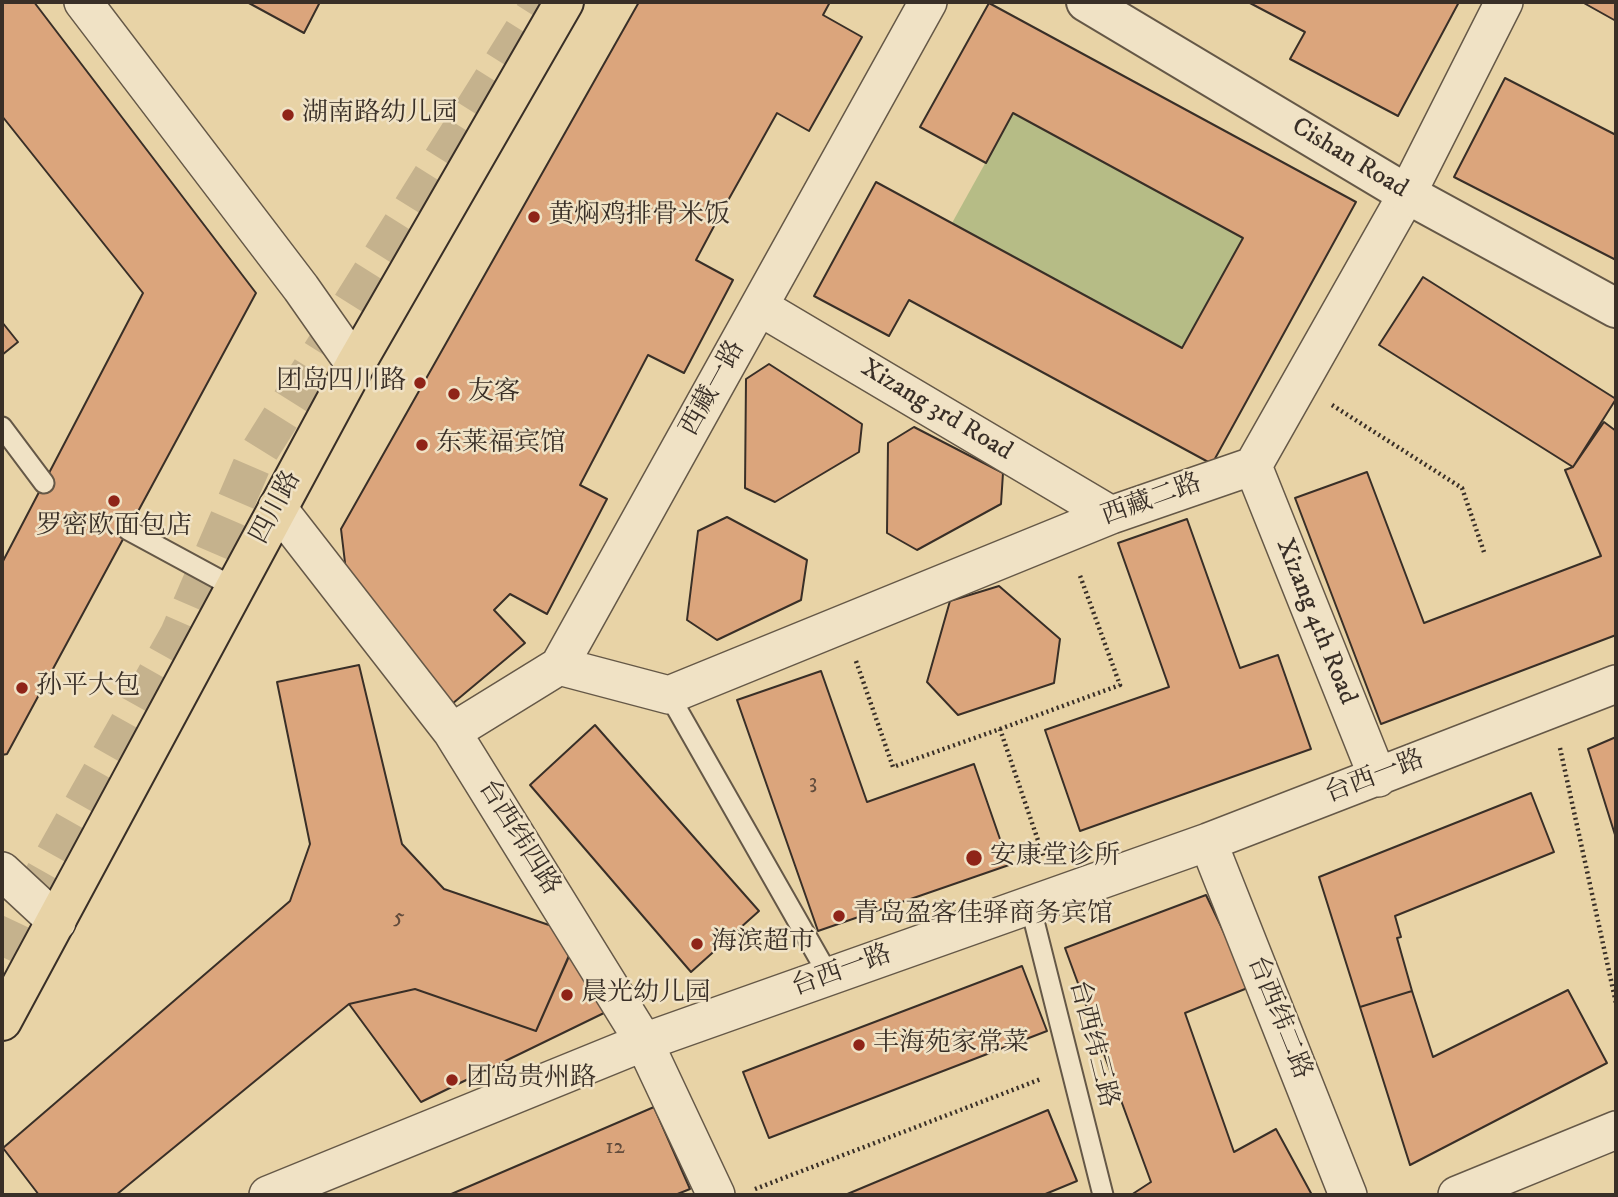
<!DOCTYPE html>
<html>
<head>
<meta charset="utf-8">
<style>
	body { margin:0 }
	#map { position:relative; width:1618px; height:1197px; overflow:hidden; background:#e8d3a6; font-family:"IM FELL DW Pica",serif }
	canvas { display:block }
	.frame { position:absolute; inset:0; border:4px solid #392f27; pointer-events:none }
</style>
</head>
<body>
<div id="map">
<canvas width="1618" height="1197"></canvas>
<div class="frame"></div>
</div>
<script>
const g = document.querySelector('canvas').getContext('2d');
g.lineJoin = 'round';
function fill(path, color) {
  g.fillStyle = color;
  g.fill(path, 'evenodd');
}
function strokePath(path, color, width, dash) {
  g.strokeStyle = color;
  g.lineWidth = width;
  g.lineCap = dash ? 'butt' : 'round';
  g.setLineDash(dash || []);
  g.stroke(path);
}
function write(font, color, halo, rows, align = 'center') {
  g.font = font + ' "IM FELL DW Pica","Noto Serif SC",serif';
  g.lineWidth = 5;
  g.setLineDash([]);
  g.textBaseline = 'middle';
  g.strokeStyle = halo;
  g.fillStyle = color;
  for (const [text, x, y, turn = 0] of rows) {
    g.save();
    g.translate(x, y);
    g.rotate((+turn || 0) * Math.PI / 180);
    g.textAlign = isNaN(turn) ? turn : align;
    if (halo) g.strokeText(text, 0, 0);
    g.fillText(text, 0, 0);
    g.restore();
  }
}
const green = new Path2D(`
	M1013,113L1243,238L1182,348L952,223Z`);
const building = new Path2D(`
	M2,2H34L256,293L7,754L2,755V563L143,293L2,116Z
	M247,2H320L304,33Z
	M639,2H830L823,15L862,37L809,131L777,113L721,213L696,260L733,280L684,373L648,355L580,485L607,499L547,614L510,594L494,610L525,643L452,704L346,571L341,529Z
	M1248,2H1459L1398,116L1290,59L1305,32Z
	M1582,2H1616V21Z
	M989,3L1356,202L1212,464L909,300L889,336L814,296L876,182L1182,348L1243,238L1013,113L986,163L920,127Z
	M1505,78L1616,135V260L1454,177Z
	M1423,277L1616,399L1573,467L1379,345Z
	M2,322L18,342L2,355Z
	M769,364L862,424L859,452L775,502L745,488L746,379Z
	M1604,422L1616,431V635L1381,724L1295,498L1367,472L1424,623L1601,556L1565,470L1573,467Z
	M914,427L1003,473L1001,504L917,550L887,533L888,443Z
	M727,517L807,560L801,600L717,640L687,620L698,531Z
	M1187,519L1240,668L1278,655L1311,749L1080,831L1045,730L1169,687L1118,543Z
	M999,586L1060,639L1054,683L958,715L927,682L950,601Z
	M359,665L402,844L444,889L578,935L536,1031L415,989L349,1004L116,1195H39L3,1148L290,901L310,844L277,682Z
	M821,671L867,802L974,764L1009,865L818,931L737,700Z
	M595,725L759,911L691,972L530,785Z
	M1616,737V838L1588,749Z
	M1531,793L1554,852L1395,916L1401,937L1397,938L1412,991L1360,1007L1319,877Z
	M1206,895L1250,987L1185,1013L1234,1152L1276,1129L1312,1195H1131L1151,1182L1065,948Z
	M570,954L606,1012L421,1102L349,1004L415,989L536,1031Z
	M1022,966L1047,1031L769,1138L743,1072Z
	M1568,990L1607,1063L1410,1165L1360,1007L1412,991L1433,1057Z
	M654,1107L690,1189L675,1195H449Z
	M1048,1110L1077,1181L1043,1195H845Z`);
const trunkTunnel = new Path2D(`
	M2,957L25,908L179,634L254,460L541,2`);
const path = new Path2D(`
	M1332,405L1462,488L1484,552
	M856,661L893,767L1000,729L1044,858
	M1000,729L1120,685L1079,573
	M1560,748L1616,1003
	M755,1189L1041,1079`);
const service = new Path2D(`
	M2,427L44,483
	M128,530L235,588
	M669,695L829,976
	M1030,905L1103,1195`);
const minor = new Path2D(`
	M83,2L301,288L355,365
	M760,307L1111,515
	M1253,466L1378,778
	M277,507L452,732L644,1042L716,1195
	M559,666L669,695L1111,515L1253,466L1407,194L1504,2
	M452,732L559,666L928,2
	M1208,842L1348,1195
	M2,871L57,922
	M268,1195L644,1042L1208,842L1616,684
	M1457,1195L1616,1130`);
const tertiary = new Path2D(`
	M1086,2L1407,194L1616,308`);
const primary = new Path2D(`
	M2,1021L355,365L564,2`);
const markers = [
	[288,115,7,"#8f2418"],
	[534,217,7,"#8f2418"],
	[420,383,7,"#8f2418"],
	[454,394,7,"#8f2418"],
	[422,445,7,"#8f2418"],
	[114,501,7,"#8f2418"],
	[22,688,7,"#8f2418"],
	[974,858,9,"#8f2418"],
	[839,916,7,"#8f2418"],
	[697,944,7,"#8f2418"],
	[567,995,7,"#8f2418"],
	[859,1045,7,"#8f2418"],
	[452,1080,7,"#8f2418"]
];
const numberNames = [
	["3",813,783],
	["5",399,918],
	["12",615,1148]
];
const poiNames = [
	["湖南路幼儿园",302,115],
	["黄焖鸡排骨米饭",548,217],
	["团岛四川路",406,383,"right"],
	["友客",468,394],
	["东莱福宾馆",436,445],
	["罗密欧面包店",114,528,"center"],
	["孙平大包",36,688],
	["安康堂诊所",990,858],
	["青岛盈客佳驿商务宾馆",853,916],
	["海滨超市",711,944],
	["晨光幼儿园",581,995],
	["丰海苑家常菜",873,1045],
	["团岛贵州路",466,1080]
];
const streetNames = [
	["Cishan Road",1349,159,31],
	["西藏一路",714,389,-61],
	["Xizang 3rd Road",936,411,31],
	["西藏二路",1152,501,-20],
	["四川路",277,508,-62],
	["Xizang 4th Road",1315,622,68],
	["台西一路",1375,778,-21],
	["台西纬四路",518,838,58],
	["台西一路",842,972,-20],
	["台西纬二路",1278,1018,68],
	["台西纬三路",1092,1044,76]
];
fill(green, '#b6bc86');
fill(building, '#dba57c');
strokePath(building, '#392f27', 2);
strokePath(trunkTunnel, '#c5b28d', 38, [38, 19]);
strokePath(service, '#655847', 23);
strokePath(minor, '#655847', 40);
strokePath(tertiary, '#655847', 42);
strokePath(primary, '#392f27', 42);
strokePath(path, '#392f27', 4.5, [2, 3.5]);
strokePath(service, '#f0e2c5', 19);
strokePath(minor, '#f0e2c5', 37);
strokePath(tertiary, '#f0e2c5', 38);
strokePath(primary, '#e8d3a6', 38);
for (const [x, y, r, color] of markers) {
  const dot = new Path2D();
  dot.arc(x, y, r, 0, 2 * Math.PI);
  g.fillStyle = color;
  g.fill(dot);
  strokePath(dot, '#f0e2c5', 2.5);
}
write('23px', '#624c3c', null, numberNames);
write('26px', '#392f27', '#f0e2c5', poiNames, 'left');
write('26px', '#392f27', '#f0e2c5', streetNames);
</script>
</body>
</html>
